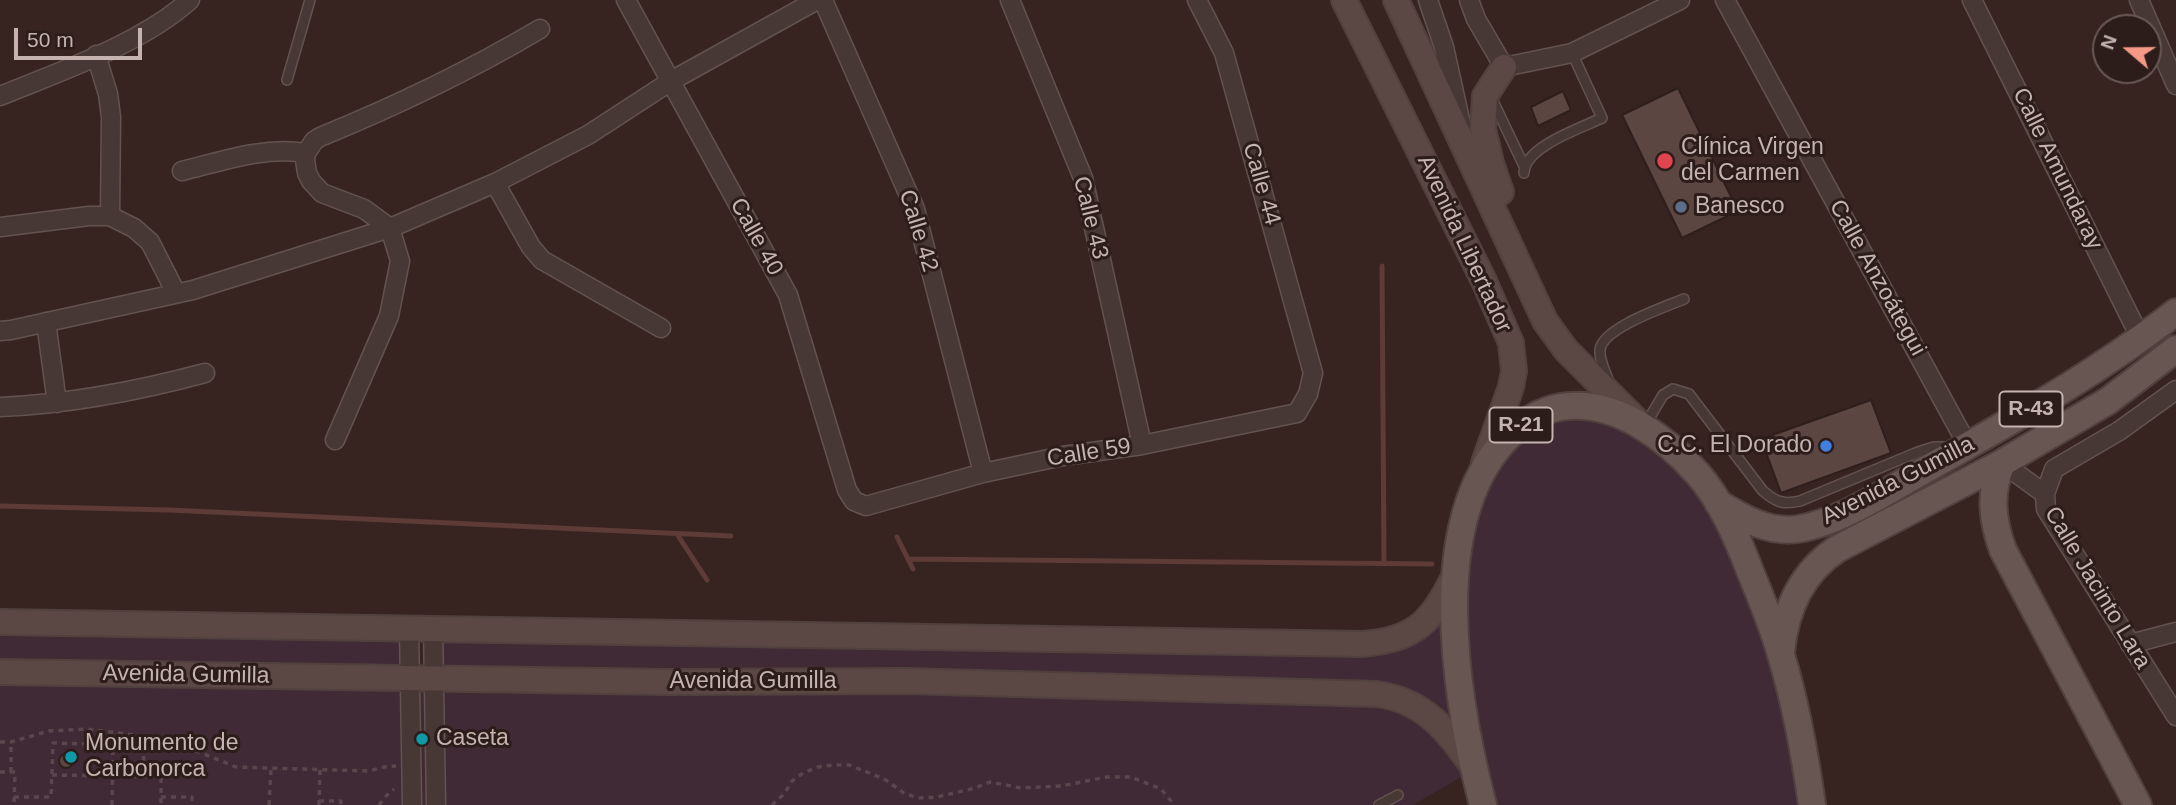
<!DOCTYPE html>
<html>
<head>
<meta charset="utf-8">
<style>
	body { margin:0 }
	#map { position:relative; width:2176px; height:805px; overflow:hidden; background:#372421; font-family:Arial,sans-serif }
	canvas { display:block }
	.north { position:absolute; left:2092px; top:14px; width:70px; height:70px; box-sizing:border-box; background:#2c1d1a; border:2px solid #695956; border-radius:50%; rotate:290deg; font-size:19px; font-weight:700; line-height:28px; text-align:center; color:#c4b3af }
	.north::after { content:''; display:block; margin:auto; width:24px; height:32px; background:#f39985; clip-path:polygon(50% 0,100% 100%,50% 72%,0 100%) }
	.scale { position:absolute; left:14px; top:28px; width:128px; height:32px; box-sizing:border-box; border:4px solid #c4b3af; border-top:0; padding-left:9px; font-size:21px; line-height:24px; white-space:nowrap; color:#c4b3af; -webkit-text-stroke:5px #2c1d1a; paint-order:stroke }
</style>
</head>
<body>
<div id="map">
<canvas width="2176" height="805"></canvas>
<div class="north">N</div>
<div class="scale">50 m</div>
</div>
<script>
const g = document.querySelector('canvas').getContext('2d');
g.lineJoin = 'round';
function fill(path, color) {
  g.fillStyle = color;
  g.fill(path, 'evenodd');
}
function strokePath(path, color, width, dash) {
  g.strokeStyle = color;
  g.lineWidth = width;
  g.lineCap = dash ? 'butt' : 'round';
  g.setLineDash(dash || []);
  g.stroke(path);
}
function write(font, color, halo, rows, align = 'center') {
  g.font = font + ' Arial,sans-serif';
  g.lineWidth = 6;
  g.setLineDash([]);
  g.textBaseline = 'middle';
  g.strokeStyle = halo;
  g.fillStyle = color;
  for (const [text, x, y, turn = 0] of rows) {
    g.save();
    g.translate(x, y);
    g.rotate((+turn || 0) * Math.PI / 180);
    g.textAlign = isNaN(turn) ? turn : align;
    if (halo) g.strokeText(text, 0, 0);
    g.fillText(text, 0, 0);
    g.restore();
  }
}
const green = new Path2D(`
	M1606,416L1695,478L1767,626L1808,805H1488L1461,645L1474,500L1538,420Z
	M1444,602L1466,742L1415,702L435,677V630L1363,647Z
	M0,624L407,630L408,677L0,669Z
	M0,672L1389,696L1475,769L1413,805H0Z`);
const stream = new Path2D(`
	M1382,266L1384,563
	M0,506L169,510L731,536
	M677,534L707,580
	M897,537L913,569
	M908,559L1432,564`);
const building = new Path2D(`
	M1678,88L1738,211L1682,238L1622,115Z
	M1563,91L1571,110L1538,126L1531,107Z
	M1871,400L1891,453L1781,493L1761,439Z
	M59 761a7 7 0 1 1 14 0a7 7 0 1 1-14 0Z`);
const path = new Path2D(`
	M0,742H11L49,731L86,729L167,739L236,767L369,771L384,767L396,766
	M0,772H15L14,805
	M11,772V742
	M52,775L161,777V805
	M14,797H51L53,743L88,744V776
	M161,797H192V805
	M319,801H341V805
	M112,805L113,746H144L143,777
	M269,805L271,769
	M319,805L320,770
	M379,805L387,795L394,789
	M772,805L784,794L792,781L803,773L818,767L833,765H849L872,774L886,780L905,794L920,798L937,797L975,788L990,782L1021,788L1061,786L1107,777H1131L1161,789L1171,801L1172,805`);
const lane = new Path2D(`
	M287,80L310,0
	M1492,99L1524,166
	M1524,173C1524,147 1581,128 1602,118L1572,53
	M1609,382C1606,373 1599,360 1600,350C1602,328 1665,307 1684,299
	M1644,427L1663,395L1673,389L1689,394L1763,491C1776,502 1783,505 1800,501L1918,452L1934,447H1949
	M1379,805L1398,795`);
const street = new Path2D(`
	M626,0L788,295L847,490L854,501L866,506L983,473L1063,456L1142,445L1297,413L1308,394L1313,373L1224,53L1197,0
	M823,0L915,209L983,473
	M1010,0L1083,178L1142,445
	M1428,0L1444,47L1461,124
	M1469,0L1476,19L1504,67L1572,53L1680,0
	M1725,0L1968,446
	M1972,0L2141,339
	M2139,0L2176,85
	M96,55L108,94L111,117L110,216
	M0,96C61,71 141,44 190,0
	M182,171C222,161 265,146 306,153
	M495,183L531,247L542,260L661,328
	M0,227L89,216H110L134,228L150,242L176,293
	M46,322L57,403
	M0,331L11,330L193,290L390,228L495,183L588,135L671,81L817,0
	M2176,390L2119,431L2054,469L2045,494L2046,509L2176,716
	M0,407C70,404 138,391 205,373
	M335,440L389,316L400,261L390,228L364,209L322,193L311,181L307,173L305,160L306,153L314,141L320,137C396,106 469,71 540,29
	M2002,463L2045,494
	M409,628L412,805
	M433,628L436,805
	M2130,644L2176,632`);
const secondary = new Path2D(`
	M1344,0L1484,281L1511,343L1514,371L1511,387L1484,463
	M1396,0L1545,321L1566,350L1639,423
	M1501,192L1491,163L1483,129L1485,96L1504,67
	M0,622L1362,644C1418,640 1432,620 1456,573
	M0,672L667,682L906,681L1377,694C1426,701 1447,731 1474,768`);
const primary = new Path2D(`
	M2002,463C1989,493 1992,520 2003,550L2138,805
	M1718,503C1742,518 1768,533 1798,529C1838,523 1887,491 1923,471C2010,422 2097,373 2176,312
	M1781,652C1785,610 1801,573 1837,549L2002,463L2108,401L2176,349
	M1483,805C1456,701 1424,518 1510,435C1528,419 1546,407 1570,406C1619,403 1666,438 1697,473C1721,500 1737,537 1750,571C1761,598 1773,626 1781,655C1796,704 1805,755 1812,805`);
const markers = [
	[1665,161,9,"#e0444e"],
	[1681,207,7,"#5c6f8a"],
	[1826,446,7,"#3f7fe0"],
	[422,739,7,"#0f9aa8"],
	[71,757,7,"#0f9aa8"]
];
const shields = [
	[2031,409,63],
	[1521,425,63]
];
const shieldNames = [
	["R-43",2031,409],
	["R-21",1521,425]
];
const poiNames = [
	["Clínica Virgen",1681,148],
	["del Carmen",1681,174],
	["Banesco",1695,207],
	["C.C. El Dorado",1812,446,"right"],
	["Caseta",436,739],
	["Monumento de",85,744],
	["Carbonorca",85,770]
];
const streetNames = [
	["Calle Amundaray",2057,169,64],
	["Calle 44",1261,184,74],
	["Calle 43",1090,218,76],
	["Calle 42",918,231,73],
	["Calle 40",756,237,61],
	["Avenida Libertador",1464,244,65],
	["Calle Anzoátegui",1877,278,61],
	["Calle 59",1089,453,-9],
	["Avenida Gumilla",1898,481,-27],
	["Calle Jacinto Lara",2097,588,59],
	["Avenida Gumilla",186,675,1],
	["Avenida Gumilla",753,682]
];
fill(green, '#402a35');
strokePath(stream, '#5e3b36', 5);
fill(building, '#5c4642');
strokePath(building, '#2e1f1c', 2);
strokePath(lane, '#62534f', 12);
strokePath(street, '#62534f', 21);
strokePath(secondary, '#51413e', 28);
strokePath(primary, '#51413e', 30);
strokePath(path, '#5a464c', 3.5, [5, 5]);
strokePath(lane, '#483835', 9);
strokePath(street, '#483835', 18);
strokePath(secondary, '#5b4743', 24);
strokePath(primary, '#685653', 26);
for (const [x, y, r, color] of markers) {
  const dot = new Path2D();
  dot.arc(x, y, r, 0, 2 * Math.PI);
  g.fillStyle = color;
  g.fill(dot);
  strokePath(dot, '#2c1d1a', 2.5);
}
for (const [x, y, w] of shields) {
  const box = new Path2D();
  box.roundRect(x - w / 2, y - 17.5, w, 35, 5);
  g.fillStyle = '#2c1d1a';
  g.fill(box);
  strokePath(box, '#c4b3af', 2);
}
write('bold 21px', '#c4b3af', null, shieldNames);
write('23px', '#c4b3af', '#2c1d1a', poiNames, 'left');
write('23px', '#c4b3af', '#2c1d1a', streetNames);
</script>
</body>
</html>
